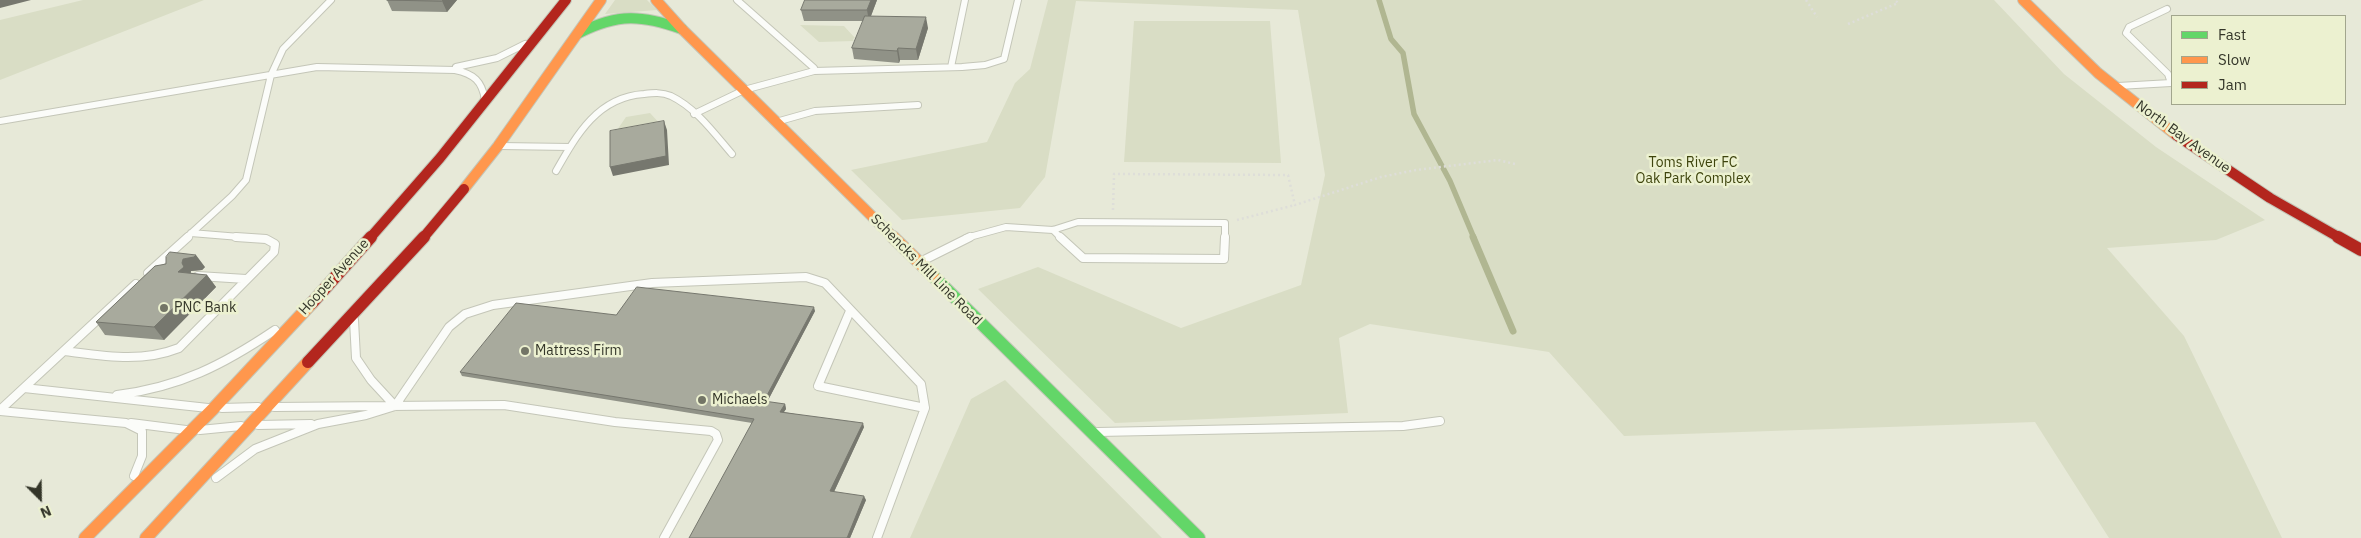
<!DOCTYPE html>
<html>
<head>
<meta charset="utf-8">
<style>
	body { margin:0 }
	#map { position:relative; width:2361px; height:538px; overflow:hidden; background:#e7e9d8; font-family:"IBM Plex Sans",sans-serif }
	canvas { display:block }
	.legend { position:absolute; left:2171px; top:15px; width:175px; height:90px; box-sizing:border-box; background:#ecf1d0; border:1px solid #a2a68d; margin:0; padding:6px 9px; list-style:none; font-size:15px; color:#343629 }
	.legend li { display:flex; align-items:center; gap:10px; height:25px }
	.legend b { width:25px; border:1px solid #a2a68d }
	.north { position:absolute; left:15px; top:473px; width:50px; height:50px; -webkit-text-stroke:4px #ecf1d0; paint-order:stroke; rotate:157deg; font-size:14px; font-weight:700; line-height:20px; text-align:center; color:#343629 }
	.north::after { content:''; display:block; margin:auto; width:18px; height:22px; background:#343629; clip-path:polygon(50% 0,100% 100%,50% 72%,0 100%) }
</style>
</head>
<body>
<div id="map">
<canvas width="2361" height="538"></canvas>
<ul class="legend">
<li><b style="height:6px;background:#63d668"></b>Fast</li>
<li><b style="height:6px;background:#ff974d"></b>Slow</li>
<li><b style="height:6px;background:#b3261e"></b>Jam</li>
</ul>
<div class="north">N</div>
</div>
<script>
const g = document.querySelector('canvas').getContext('2d');
g.lineJoin = 'round';
function fill(path, color) {
  g.fillStyle = color;
  g.fill(path, 'evenodd');
}
function strokePath(path, color, width, dash) {
  g.strokeStyle = color;
  g.lineWidth = width;
  g.lineCap = dash ? 'butt' : 'round';
  g.setLineDash(dash || []);
  g.stroke(path);
}
function write(font, color, halo, rows, align = 'center') {
  g.font = font + ' "IBM Plex Sans",sans-serif';
  g.lineWidth = 5;
  g.setLineDash([]);
  g.textBaseline = 'middle';
  g.strokeStyle = halo;
  g.fillStyle = color;
  for (const [text, x, y, turn = 0] of rows) {
    g.save();
    g.translate(x, y);
    g.rotate((+turn || 0) * Math.PI / 180);
    g.textAlign = isNaN(turn) ? turn : align;
    if (halo) g.strokeText(text, 0, 0);
    g.fillText(text, 0, 0);
    g.restore();
  }
}
const green = new Path2D(`
	M83,0H204L0,80V20Z
	M615,0H647L657,10L605,14Z
	M1048,0H1994L2064,74L2156,147L2265,220L2216,240L2107,248L2184,336L2282,538H2109L2035,422L1624,436L1549,352L1370,324L1339,338L1348,413L1115,423L978,289L1038,267L1181,328L1301,285L1325,175L1298,10L1076,1L1045,177L1020,208L902,220L851,170L987,142L1015,83L1030,69Z
	M1134,21H1270L1281,163L1124,162Z
	M800,25L844,26L855,38L853,39L854,41L819,42Z
	M650,113L662,126L613,136L626,117Z
	M1005,380L1162,538H910L971,399Z`);
const streamFar1 = new Path2D(`
	M1379,0L1391,39L1403,53L1414,114L1450,181L1474,238`);
const stream = new Path2D(`
	M1473,237L1513,331`);
const path = new Path2D(`
	M1806,0L1817,17
	M1848,24L1898,3L1895,0
	M1113,210L1114,174L1288,175L1295,205L1381,177L1416,170L1498,160L1515,164
	M1237,220L1295,205`);
const laneFar1 = new Path2D(`
	M456,67L497,58L525,44
	M951,67L965,0
	M814,71L962,67L985,65L1004,59L1018,0
	M2118,86L2171,83L2168,74L2126,33L2129,27L2167,9
	M694,114L744,90L814,71V68L737,0
	M0,121L317,67L455,70C474,74 482,81 485,100
	M776,122L815,111L918,105
	M500,146L570,147
	M556,171C577,134 598,97 644,94C653,93 662,92 671,96C696,108 714,133 732,154
	M1053,230L1061,238
	M1053,230L1078,222L1225,223V238
	M191,233L252,238
	M186,238L232,196L246,180L271,75L283,49L331,0
	M966,238L1006,227L1053,230`);
const lane = new Path2D(`
	M1060,237L1083,258L1224,259L1225,237
	M920,262L970,237
	M148,273L188,237
	M198,276L246,279
	M850,311L818,386L925,408
	M354,320L356,358L371,380L395,406
	M64,351C104,356 141,363 179,348L274,252L275,244L266,239L236,237
	M24,388L208,408
	M117,395C180,387 223,365 275,330
	M274,407L504,405L615,422L711,431L716,434L718,440L664,538
	M222,408L258,407
	M0,410L136,284
	M0,411L126,423L142,431V456L134,476
	M131,423L186,430
	M258,425L311,424
	M200,430L241,426
	M1098,432L1403,426L1440,421
	M216,478L255,449L318,424L366,415L395,406L449,327L465,314L493,305L652,283L806,277L825,283L921,384L925,408L877,538`);
const fastFar1 = new Path2D(`
	M579,33C618,13 642,15 682,29`);
const fast = new Path2D(`
	M933,276L1199,538`);
const slowFar1 = new Path2D(`
	M656,0L682,29L894,238
	M2023,0L2098,73L2176,135
	M464,189L498,146L601,0`);
const slow = new Path2D(`
	M893,237L933,276
	M85,538L213,409L312,303
	M146,538L308,362`);
const jamFar1 = new Path2D(`
	M2176,135L2270,198L2340,238
	M370,238L440,158L566,0
	M423,238L464,189`);
const jam = new Path2D(`
	M2338,237L2361,250
	M312,303L371,237
	M308,362L424,237`);
const wall = new Path2D(`
	M387,0H457L447,12L392,11Z
	M805,0H877L871,16L928,28L918,60H900L899,63L854,59L852,48L863,21H804L801,10Z
	M155,266L205,267L202,270L191,271V273L207,275L216,287L164,340L105,335L96,322Z
	M815,311L767,402L785,404L786,409L784,412L864,427L834,492L866,500L850,538L752,423L462,376L460,372L616,315Z`);
const shadedWall = new Path2D(`
	M0,0H31L0,8Z
	M443,0H457L447,12L442,1Z
	M871,0H877L869,21L867,10Z
	M926,17L928,28L918,60L916,49Z
	M898,48L900,60L899,63L897,51Z
	M664,121L667,130L669,165L613,176L610,167Z
	M196,255L205,267L202,270L191,271L190,275L178,272L183,259Z
	M207,275L216,287L164,340L154,327Z
	M814,307L815,311L765,406L764,401Z
	M785,404L786,409L781,416L780,412Z
	M863,423L864,427L832,496L830,491Z
	M864,496L866,500L850,538H847Z`);
const building = new Path2D(`
	M387,0H443L442,1Z
	M805,0H871L867,10H801Z
	M865,16L926,17L916,49L898,48L897,51L852,48Z
	M664,121L666,156L610,167V131Z
	M170,252L196,255L194,257L183,259L182,263L184,267L178,272L207,275L154,327L96,322L155,266L166,264V257Z
	M637,287L814,307L764,401L785,404L780,412L863,423L830,491L864,496L847,538H689L754,419L460,372L516,303L616,315Z`);
const markers = [
	[164,308,5,"#737566"],
	[525,351,5,"#737566"],
	[702,400,5,"#737566"]
];
const streetNames = [
	["North Bay Avenue",2183,137,36],
	["Schencks Mill Line Road",926,270,45],
	["Hooper Avenue",334,277,-48]
];
const parkNames = [
	["Toms River FC",1693,163],
	["Oak Park Complex",1693,179]
];
const poiNames = [
	["PNC Bank",174,308],
	["Mattress Firm",535,351],
	["Michaels",712,400]
];
fill(green, '#d9ddc5');
strokePath(streamFar1, '#b0b691', 5.5);
strokePath(stream, '#b0b691', 7);
strokePath(laneFar1, '#c4c6b8', 8);
strokePath(lane, '#c4c6b8', 10);
strokePath(fastFar1, '#c4c6b8', 12);
strokePath(fast, '#c4c6b8', 14);
strokePath(slowFar1, '#c4c6b8', 12);
strokePath(slow, '#c4c6b8', 14);
strokePath(jamFar1, '#c4c6b8', 12);
strokePath(jam, '#c4c6b8', 14);
strokePath(path, '#deded9', 2.5, [2, 3]);
strokePath(laneFar1, '#fbfcf9', 6);
strokePath(lane, '#fbfcf9', 8);
strokePath(fastFar1, '#63d668', 10);
strokePath(fast, '#63d668', 12);
strokePath(slowFar1, '#ff974d', 10);
strokePath(slow, '#ff974d', 12);
strokePath(jamFar1, '#b3261e', 10);
strokePath(jam, '#b3261e', 12);
fill(wall, '#909287');
fill(shadedWall, '#76776e');
fill(building, '#a8aa9d');
strokePath(building, '#76776e', 1);
for (const [x, y, r, color] of markers) {
  const dot = new Path2D();
  dot.arc(x, y, r, 0, 2 * Math.PI);
  g.fillStyle = color;
  g.fill(dot);
  strokePath(dot, '#ecf1d0', 2);
}
write('14px', '#343629', '#ecf1d0', streetNames);
write('14px', '#3e440d', '#ecf1d0', parkNames);
write('14px', '#343629', '#ecf1d0', poiNames, 'left');
</script>
</body>
</html>
